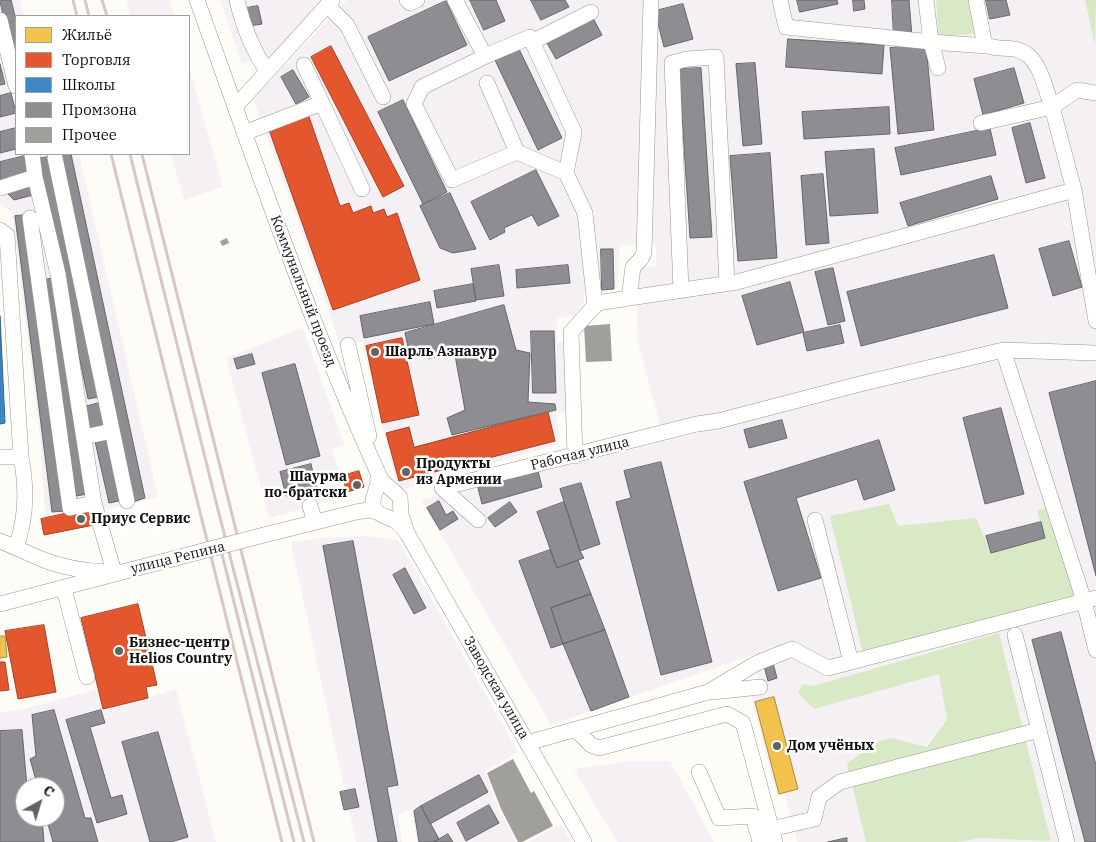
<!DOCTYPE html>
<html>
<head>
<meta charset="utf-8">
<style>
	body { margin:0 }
	#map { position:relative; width:1096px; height:842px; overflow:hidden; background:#fdfcf7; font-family:"IBM Plex Serif",serif }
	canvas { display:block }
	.legend { position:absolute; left:15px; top:15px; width:175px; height:140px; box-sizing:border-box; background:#fff; border:1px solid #a0a0a0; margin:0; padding:6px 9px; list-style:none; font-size:15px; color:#111 }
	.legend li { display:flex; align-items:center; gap:10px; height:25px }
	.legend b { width:25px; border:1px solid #a0a0a0 }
	.north { position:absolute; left:15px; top:777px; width:50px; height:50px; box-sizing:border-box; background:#fff; border:1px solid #a0a0a0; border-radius:50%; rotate:39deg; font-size:14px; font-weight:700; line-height:20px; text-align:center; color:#111 }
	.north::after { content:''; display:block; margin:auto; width:18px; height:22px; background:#646362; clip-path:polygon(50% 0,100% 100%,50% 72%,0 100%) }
</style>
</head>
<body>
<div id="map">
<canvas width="1096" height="842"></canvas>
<ul class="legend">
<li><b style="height:14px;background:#f2c14e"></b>Жильё</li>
<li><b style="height:14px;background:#e4572e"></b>Торговля</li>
<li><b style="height:14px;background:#3f88c5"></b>Школы</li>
<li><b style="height:14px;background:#8d8d92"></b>Промзона</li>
<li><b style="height:14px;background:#a19f9c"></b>Прочее</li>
</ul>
<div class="north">С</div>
</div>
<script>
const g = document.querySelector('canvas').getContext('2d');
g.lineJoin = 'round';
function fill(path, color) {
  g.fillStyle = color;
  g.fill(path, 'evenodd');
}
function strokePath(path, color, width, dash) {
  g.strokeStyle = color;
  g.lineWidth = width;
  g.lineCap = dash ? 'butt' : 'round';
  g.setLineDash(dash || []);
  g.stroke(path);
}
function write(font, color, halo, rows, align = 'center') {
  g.font = font + ' "IBM Plex Serif",serif';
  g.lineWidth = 5;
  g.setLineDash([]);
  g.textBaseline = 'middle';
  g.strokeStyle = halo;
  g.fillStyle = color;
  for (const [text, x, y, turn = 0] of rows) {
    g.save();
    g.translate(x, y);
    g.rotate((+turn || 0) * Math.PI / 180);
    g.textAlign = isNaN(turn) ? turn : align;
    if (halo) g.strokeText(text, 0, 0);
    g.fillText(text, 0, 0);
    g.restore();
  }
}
const industrial = new Path2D(`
	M0,0H20L24,16H16V154H79L158,497L93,513L91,507L45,516L41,446L12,214L0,203Z
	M126,0H170L174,16H130Z
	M220,0H326L276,55L242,64Z
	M347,0H1096V842H797L785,794L777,796L750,694L760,691L755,654L551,725L421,500L551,467L552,469L558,467L699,433L695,416L660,425L637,338L636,268L656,266V244L620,245L617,287L585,289L584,295L585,300L574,315L557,318V342H570L566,412L556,413L559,444L404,489L397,486L362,341L341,347L297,218L253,99Z
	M189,67L223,187L184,200L171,154H189Z
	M303,328L344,444L332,449L347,496L269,518L226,358Z
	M365,536L398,540L518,752L485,771L499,810L517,842H417L412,811L441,793L398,816L402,842H356L291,543L322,538Z
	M98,689L103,709L148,698L176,689L216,842H0V713L20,710ZM25,787H55V817H25Z
	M630,761H670L714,842H617L574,769Z
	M561,824L571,842H528Z`);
const forest = new Path2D(`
	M936,0H972L978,33L939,37Z
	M1085,0H1096L1095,45Z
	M889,504L898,526L976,518L991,553L1045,538L1037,510L1051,507L1076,598L863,653L830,516Z
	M999,633L1051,841L978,838L958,842H866L847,764L876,742L891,738L927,747L947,720L939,674L814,709L798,693L803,684L813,686Z`);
const homes = new Path2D(`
	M0,636H5L7,657L0,658Z
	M774,697L798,789L779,794L755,702Z`);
const shops = new Path2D(`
	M331,46L404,186L383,197L311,57Z
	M308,114L340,206L349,203L353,213L371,206L373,213L384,209L387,217L397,213L420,280L333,310L268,127Z
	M402,338L419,415L382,423L366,346Z
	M548,412L555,441L399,481L386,433L409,427L414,447Z
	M359,471L364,487L347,492L342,476Z
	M91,508L94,525L44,535L41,519Z
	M138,604L157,685L146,687L148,698L103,709L81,618Z
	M44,625L56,692L18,699L5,631Z
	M0,662H5L9,690L0,691Z`);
const schools = new Path2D(`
	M0,316L5,423L0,424Z`);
const industry = new Path2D(`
	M0,0H11L16,20V70Z
	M470,0H496L505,21L484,30Z
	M531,0H565L569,7L541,20Z
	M797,0H837L838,4L800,12Z
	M853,0H864L865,9L854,11Z
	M892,0H909L912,36L894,37Z
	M986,0H1006L1010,15L990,19Z
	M446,1L467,45L389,81L368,37Z
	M683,4L693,39L664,47L655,11Z
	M258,6L262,24L249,26L246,8Z
	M593,18L602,35L556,59L547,43Z
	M788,39L884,45L882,74L786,67Z
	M926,45L934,130L898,134L890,48Z
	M518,47L562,138L538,150L494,58Z
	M755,63L762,144L743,146L736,64Z
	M0,64L5,84L0,85Z
	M701,68L712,237L690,238L679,69Z
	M1014,68L1024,103L983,115L974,79Z
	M293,70L309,97L296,104L281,77Z
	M11,93L16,113L0,117V96Z
	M403,100L447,192L423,204L378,112Z
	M889,107L890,134L804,139L802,112Z
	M1030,123L1045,178L1026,183L1012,128Z
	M16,128V149L0,153V132Z
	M990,128L996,155L901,175L895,148Z
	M874,149L878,213L830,216L825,152Z
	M770,153L777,258L738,261L730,156Z
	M71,154L145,498L133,502L59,156Z
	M29,155L32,174L0,183V162Z
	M48,157L99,397L88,399L38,159Z
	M536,170L559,216L538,226L532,215L504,228L505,232L490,240L471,202Z
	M823,174L829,243L806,245L801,176Z
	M991,176L998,199L908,226L900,203Z
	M31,182L33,195L14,200L5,191Z
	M450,193L476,249L453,253L440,248L420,206Z
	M27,215L64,511L52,512L15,216Z
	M1069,241L1082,287L1053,296L1039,249Z
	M601,249H613L614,289L602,290Z
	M994,255L1008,308L861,346L847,292Z
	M499,265L504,296L476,300L471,269Z
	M568,265L570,283L517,288L516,270Z
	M833,268L845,321L828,325L815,272Z
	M54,278L88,494L76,496L44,280Z
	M790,282L804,332L757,345L742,296Z
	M473,284L476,301L437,308L434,291Z
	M430,302L434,324L364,338L360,316Z
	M504,305L516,350L530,353L528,402L555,404L556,410L452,435L447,418L465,410L454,350L429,359L425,346L409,351L405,333Z
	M840,325L844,343L807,351L803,333Z
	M531,331H554L556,393H533Z
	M252,354L255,364L237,369L234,359Z
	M295,364L320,456L286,465L262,373Z
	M1096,381V576L1049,393Z
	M99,403L105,425L89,429L84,407Z
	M1001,408L1024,494L985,504L963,418Z
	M782,420L787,438L749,448L744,430Z
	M108,434L124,500L109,503L94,437Z
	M879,440L895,490L864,500L857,479L796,498L821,578L778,591L744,482Z
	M661,462L712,662L661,675L616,502L631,498L624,471Z
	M311,464L317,489L286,496L280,472Z
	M538,471L542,487L482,504L478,488Z
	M581,483L600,544L580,551L560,489Z
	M439,501L446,515L453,511L458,519L440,530L427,508Z
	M510,502L517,512L495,527L488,518Z
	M564,502L580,551L584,558L557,568L537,512Z
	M1041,522L1045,538L991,553L986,536Z
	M353,541L398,785L387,787L397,842H378L323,546Z
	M550,550L557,568L578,560L591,594L551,608L563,644L551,648L519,561Z
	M405,568L426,608L414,614L393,575Z
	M591,594L605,630L563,644L551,608Z
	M605,630L629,697L591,711L563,644Z
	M1061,632L1096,765V842H1085L1032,640Z
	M773,663L777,678L768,681L764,666Z
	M54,710L85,818H91L98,842H53L46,817H55V787H38L30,759L36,756L32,715Z
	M101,710L105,723L90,727L111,798L122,795L127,814L97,823L66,720Z
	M22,730L27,787H25V817H42L44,842H0V731Z
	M158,732L188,837L171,842H150L122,742Z
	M479,775L488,792L430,824L421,806Z
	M355,789L359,807L344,810L340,792Z
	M489,805L499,823L466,841L457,823Z
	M421,806L439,839L433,842H419L414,811Z
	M448,834L453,842H433L439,839Z
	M847,838V842H828Z`);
const building = new Path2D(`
	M227,238L229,243L222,246L220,241Z
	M610,324L612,361L586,362L584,326Z
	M513,759L531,793L534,791L553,826L522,842H518L501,809L487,773Z`);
const minor = new Path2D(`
	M197,0C254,159 308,319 378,473L382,481L400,497L401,514L407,533L584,842
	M237,0C243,26 252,49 267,71
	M407,0L410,3L417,0
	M455,0L485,56
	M780,0L786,27L931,42L938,68
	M926,0L931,42L987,46
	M976,0L984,41C993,55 1014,41 1030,57C1042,69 1046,91 1052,107L1077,90L1096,93
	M327,5L347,25L383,97
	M0,20L16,86
	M532,42L591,12
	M304,65L322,103
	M487,83L517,152
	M235,107L332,0
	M981,123L1052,107L1074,190L1096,321
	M244,133L322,103L362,189
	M32,154L35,177L58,274L94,503
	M55,158L127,501
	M566,173L574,132L530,37L490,54L422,87L414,104L452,180L517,152L566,173L585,213L595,306
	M0,188L35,177
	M30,218L70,508L94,503L114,572
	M0,230L7,235L21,457C27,488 27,517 16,547
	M681,290L672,63L687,59L716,57L727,283
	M629,298L737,282L1074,190
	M348,345L369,436
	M1096,353L1003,350L1084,601L1096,650
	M84,437L112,431
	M575,456L571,332L597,303L629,298L633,267L641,259L644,253L651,0
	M0,457H21
	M378,473C379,487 375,490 373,501C372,515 386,515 395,521C400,524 403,528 406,532
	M442,488L697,424L718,421L860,384L1003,350
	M442,488L478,520
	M310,506L315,522
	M815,520L851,662
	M264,535L356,512L368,510L377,512
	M0,541C15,547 29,554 44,560C64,568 85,571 107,572
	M64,589L87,677
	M0,604L176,558
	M1015,635L1067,842
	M712,692L760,687
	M576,730L591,745L599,748L727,714L743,723L775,842
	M527,743L708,692L757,663L792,649L828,668L1096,598
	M699,772L719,818L753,816L760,842
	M771,829L814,819L819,797L840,782L1039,730`);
const rail = new Path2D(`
	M73,0L77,16
	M85,0L89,16
	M102,0L107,16
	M111,154L282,842
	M130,154L216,502L304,842
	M142,154L314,842
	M222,554L294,842`);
const minorBridge = new Path2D(`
	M176,558L264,535`);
const markers = [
	[375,352,5,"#646362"],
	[406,472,5,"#646362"],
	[357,485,5,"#646362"],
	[81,519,5,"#646362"],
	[119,651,5,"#646362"],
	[777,746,5,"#646362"]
];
const streetNames = [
	["Коммунальный проезд",303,291,69],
	["Рабочая улица",580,454,-14],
	["улица Репина",178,558,-14],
	["Заводская улица",496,688,60]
];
const poiNames = [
	["Шарль Азнавур",385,352],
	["Продукты",416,464],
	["из Армении",416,480],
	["Шаурма",347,477,"right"],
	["по-братски",347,493,"right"],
	["Приус Сервис",91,519],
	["Бизнес-центр",129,643],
	["Helios Country",129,659],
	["Дом учёных",787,746]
];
fill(industrial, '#f5f0f3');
fill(forest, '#d8eac5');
fill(homes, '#f2c14e');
strokePath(homes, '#ae8c3c', 1);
fill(shops, '#e4572e');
strokePath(shops, '#a54225', 1);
fill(schools, '#3f88c5');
strokePath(schools, '#31648f', 1);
fill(industry, '#8d8d92');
strokePath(industry, '#68686b', 1);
fill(building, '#a19f9c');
strokePath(minor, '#979795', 16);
strokePath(minor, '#fffffe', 15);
strokePath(rail, '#d9c6c7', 3);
strokePath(minorBridge, '#979795', 16, []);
strokePath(minorBridge, '#fffffe', 15);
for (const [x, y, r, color] of markers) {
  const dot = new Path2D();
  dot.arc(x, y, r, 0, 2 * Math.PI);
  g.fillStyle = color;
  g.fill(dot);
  strokePath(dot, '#fff', 2);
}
write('14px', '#111', '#fff', streetNames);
write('bold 14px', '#111', '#fff', poiNames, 'left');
</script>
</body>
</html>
